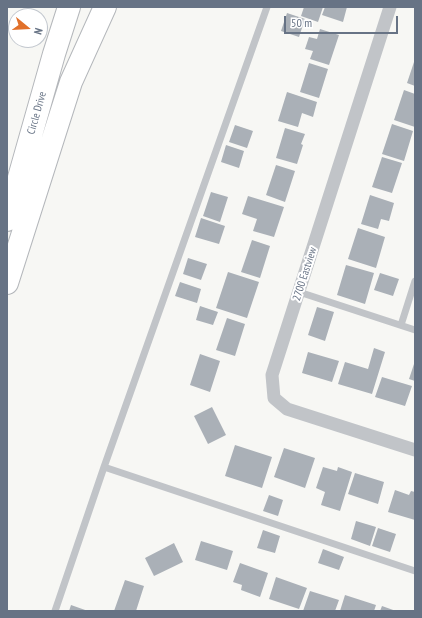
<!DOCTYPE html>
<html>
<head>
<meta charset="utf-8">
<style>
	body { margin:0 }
	#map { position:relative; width:422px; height:618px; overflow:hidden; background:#f7f7f4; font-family:"PT Sans Narrow",sans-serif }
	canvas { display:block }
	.frame { position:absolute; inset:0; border:8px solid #677385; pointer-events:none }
	.north { position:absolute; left:8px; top:8px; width:40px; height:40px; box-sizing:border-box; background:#fff; border:1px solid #c2c7ce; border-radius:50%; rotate:108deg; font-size:11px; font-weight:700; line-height:16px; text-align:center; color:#677385 }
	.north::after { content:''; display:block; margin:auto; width:14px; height:18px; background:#e1702a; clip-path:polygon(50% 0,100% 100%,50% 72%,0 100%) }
	.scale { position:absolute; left:284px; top:16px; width:114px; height:18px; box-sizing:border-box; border:2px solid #677385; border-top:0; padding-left:5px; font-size:12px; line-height:14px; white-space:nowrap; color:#677385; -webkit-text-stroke:3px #fff; paint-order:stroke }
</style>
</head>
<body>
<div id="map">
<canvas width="422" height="618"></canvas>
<div class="frame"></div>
<div class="north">N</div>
<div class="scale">50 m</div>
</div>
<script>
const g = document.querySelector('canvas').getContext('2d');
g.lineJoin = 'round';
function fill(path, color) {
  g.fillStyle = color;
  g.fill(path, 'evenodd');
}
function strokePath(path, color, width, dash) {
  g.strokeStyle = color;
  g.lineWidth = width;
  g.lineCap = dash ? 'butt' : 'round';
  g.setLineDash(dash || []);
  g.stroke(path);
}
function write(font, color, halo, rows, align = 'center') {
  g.font = font + ' "PT Sans Narrow",sans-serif';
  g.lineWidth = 4;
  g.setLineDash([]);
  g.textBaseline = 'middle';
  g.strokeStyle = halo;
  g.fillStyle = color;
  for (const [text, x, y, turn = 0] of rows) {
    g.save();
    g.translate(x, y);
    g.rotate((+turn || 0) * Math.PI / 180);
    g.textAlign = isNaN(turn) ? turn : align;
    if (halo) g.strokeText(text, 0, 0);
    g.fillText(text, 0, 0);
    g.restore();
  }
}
const building = new Path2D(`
	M304,7H323L318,22L301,16Z
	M325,7H347L343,22L322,15Z
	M287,13L305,19L299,37L281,31Z
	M320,29L339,35L329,65L310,59L313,51L305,49L309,37L317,39Z
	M415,59V86L407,83Z
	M309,63L328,69L319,98L300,92Z
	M404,90L415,94V127L394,120Z
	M287,92L317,102L313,117L302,113L298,127L278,121Z
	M392,124L413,131L404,161L382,154Z
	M235,125L253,131L247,148L229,142Z
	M285,128L305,134L301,144L303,145L297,164L276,158Z
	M226,145L244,151L239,168L221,162Z
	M382,157L402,163L392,193L372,187Z
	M276,165L295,171L285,202L266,195Z
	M211,192L228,197L220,222L203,216Z
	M370,195L394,203L389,221L381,219L378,229L361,224Z
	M248,196L284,207L274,237L253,231L257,219L242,214Z
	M201,218L225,226L219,244L195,237Z
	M358,228L385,237L376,268L348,259Z
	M252,240L270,246L260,278L241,272Z
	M188,258L207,264L201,280L183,274Z
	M346,265L374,273L365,304L337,295Z
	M228,272L259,282L247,318L216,308Z
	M380,273L399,279L393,296L374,290Z
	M180,282L201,289L197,303L175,296Z
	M200,306L218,312L213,325L196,320Z
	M317,307L334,312L325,341L308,335Z
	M227,318L245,324L235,356L216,350Z
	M374,348L385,352L372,394L338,384L345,362L368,369Z
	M308,352L339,361L332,382L302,373Z
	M200,354L220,361L210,392L190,385Z
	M415,361V381L409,379Z
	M382,377L412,386L405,406L375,397Z
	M212,407L226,435L208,444L194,416Z
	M235,445L272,457L262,488L225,476Z
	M284,448L315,458L305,488L274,477Z
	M323,467L337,471L338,467L352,472L340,511L321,505L325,492L316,488Z
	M355,473L384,482L378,504L348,494Z
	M395,490L409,495L411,491L415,492V520L388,512Z
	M269,495L283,500L278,516L263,511Z
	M356,521L376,527L370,546L351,539Z
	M378,528L396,534L390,552L372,546Z
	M263,530L280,536L275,553L257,548Z
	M201,541L233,551L227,570L195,560Z
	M174,543L183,562L154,576L145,558Z
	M323,549L344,557L339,570L318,563Z
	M240,563L268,573L260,597L241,590L242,585L233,582Z
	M276,577L307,588L299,609L269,599Z
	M125,580L144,586L136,611H114Z
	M310,591L339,600L335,611H303Z
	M345,595L376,605L374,611H340Z
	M71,605L88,611H69Z
	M382,606L396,611H380Z`);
const service = new Path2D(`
	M299,292L415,330
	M401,325L415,281
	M104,467L415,571
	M55,611L104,467L267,7`);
const minor = new Path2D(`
	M390,7L272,375L274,398L287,409L415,450`);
const motorway = new Path2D(`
	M7,220L54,54L69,7
	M7,283L71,82L105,7`);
const streetNames = [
	["Circle Drive",37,113,-74],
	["2700 Eastview",305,274,-72]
];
fill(building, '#aab0b7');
strokePath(motorway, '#b4b7bb', 24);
strokePath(service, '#c1c4c8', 7);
strokePath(minor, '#c1c4c8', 13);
strokePath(motorway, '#fff', 22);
write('11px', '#677385', '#fff', streetNames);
</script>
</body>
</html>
